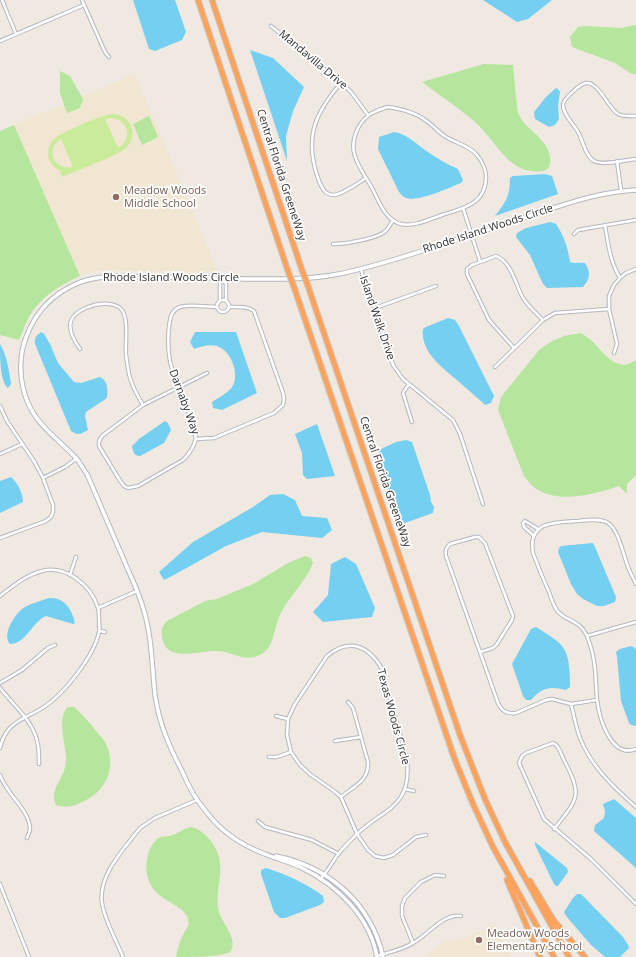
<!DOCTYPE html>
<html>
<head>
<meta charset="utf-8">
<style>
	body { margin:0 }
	canvas { display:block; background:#efe9e1 }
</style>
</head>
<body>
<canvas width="636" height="957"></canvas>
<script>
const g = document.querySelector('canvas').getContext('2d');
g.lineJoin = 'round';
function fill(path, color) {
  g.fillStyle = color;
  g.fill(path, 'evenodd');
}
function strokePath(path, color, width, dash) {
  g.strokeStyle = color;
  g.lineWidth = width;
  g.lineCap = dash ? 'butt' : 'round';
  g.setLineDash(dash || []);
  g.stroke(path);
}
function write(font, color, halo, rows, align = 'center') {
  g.font = font + ' "Open Sans",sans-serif';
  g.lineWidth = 3.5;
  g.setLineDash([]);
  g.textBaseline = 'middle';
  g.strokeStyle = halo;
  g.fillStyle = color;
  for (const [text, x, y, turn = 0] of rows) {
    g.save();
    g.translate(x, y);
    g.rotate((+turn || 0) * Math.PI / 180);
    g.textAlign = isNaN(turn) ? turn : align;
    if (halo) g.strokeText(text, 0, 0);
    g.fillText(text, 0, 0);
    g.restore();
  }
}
const education = new Path2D(`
	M135,74L218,272L110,270L96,271L80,276L14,125Z
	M495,925L511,957H425L445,942L466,938Z`);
const green = new Path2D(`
	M636,25V75L630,73L615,63L572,47L570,37L578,27L584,26L621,28Z
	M484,64L513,65C514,76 515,87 516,98C517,103 517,109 518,113C525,130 547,137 550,157C551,163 550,170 543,171C508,176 497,141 475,122C459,108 439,95 422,82Z
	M60,71L70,76L83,99L80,108L67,113L60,93Z
	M149,116L158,137L142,145L133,124Z
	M14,125L80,276C60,285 40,297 29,317C25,324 22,333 19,340L0,335V131Z
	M581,333C585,336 589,338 592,341C604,353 617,374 636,360V475L627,484V494L619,486C595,494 563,503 540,491C533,488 529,482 524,476L498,410L501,397L540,349L552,341L564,336Z
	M305,556L311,558L313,563C306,582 287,598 279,617C274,628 274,646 263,653C245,665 234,651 217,651C199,650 166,664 162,637C161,630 162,626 167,621L205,601L217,599L253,584L288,563Z
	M68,707H74C81,713 87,720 93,727C97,733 103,738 106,744C116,765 108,788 88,799C77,805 68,809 56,805C48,788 67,777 66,759C66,745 56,717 68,707Z
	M191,827C200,829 205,834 211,841C231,868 211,889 220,915C223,923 239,942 230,952C221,957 188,957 176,957C178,946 182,934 189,925C188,922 188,918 187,916C181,905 160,900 152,887C143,873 145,850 157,839C161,836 164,837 169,836C177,835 183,828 191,827Z`);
const pitch = new Path2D(`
	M111,114C120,114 128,118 131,126C134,133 132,141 127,147C120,155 75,171 62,177L60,173L62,172C56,169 51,165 49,159C47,152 49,144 54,139C59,133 103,115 111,114ZM109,118C128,117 134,140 118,148L105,120ZM61,139L73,167C54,171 44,149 61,139Z`);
const water = new Path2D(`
	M133,0H175L186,32L182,40L155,51L149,49Z
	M483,0H552L528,19L517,22Z
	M250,50L273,58L304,87L293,111L286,136L287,161Z
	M556,88L558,89L560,92L558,105L559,119L555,125L549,127L535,119L534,112L546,97Z
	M394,132C407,134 415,143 425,150C435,157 446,164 458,169L463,180L461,183C448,188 415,204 404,197C402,196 401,194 399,192L378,149L379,137Z
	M545,174L552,176L558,194L495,216C506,202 510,196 510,178L513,176Z
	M550,222L556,224C564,236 568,248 570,262C575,264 580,262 585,263C591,272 590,279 583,287L547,288L543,284L530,255L516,237L517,233L526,228Z
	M448,318L455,320L459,326L494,396L491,403L485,405L482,402C474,395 466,388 458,381C443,368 420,352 423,329L426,327Z
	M41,332L44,334L50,344L58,363L74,382L81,383L100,377C108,381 108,390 107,398L86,412L85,416L88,430C81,434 78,436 71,431L35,344C34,338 36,336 41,332Z
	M195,332H236L257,393L222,410L213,408L212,402C219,397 228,393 232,387C240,376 232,354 221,348C213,343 203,346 194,349L190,342Z
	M0,344C7,356 9,370 11,384L8,388C0,382 0,356 0,344Z
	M165,421L168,423L171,430L164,443L140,456C134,456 133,452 132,446L139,439Z
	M317,424L335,476L307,479L303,475L302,453L295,434Z
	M406,440L412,442L430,495L431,502L434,507L433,513L402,524L396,514L379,460V450L396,442Z
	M11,477C17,482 23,493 23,502L0,513V481Z
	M283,494L295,500L302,516L327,518L332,530L322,538L262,532L226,546L172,576L164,580L159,572L193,542L253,507L270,495Z
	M593,543L595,547L616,597L615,602L604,606H597L583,599L577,594L571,584L558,552L559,548L561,546Z
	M345,557L356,564L375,608L372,617L323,622L313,612L328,595L331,564Z
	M49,598C64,597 72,609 75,623L73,624L46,616C32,622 26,644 10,644C1,634 16,612 25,607C32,603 41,601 49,598Z
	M536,627C545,633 559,640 564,649C570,658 570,677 570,687L566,690C550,686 542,687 531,700H526L523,696L512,664L531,629Z
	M631,646L635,648L636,650V726L631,725L629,723L621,701L617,657L616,652L620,649Z
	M614,799L636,818V868L594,831L595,825L604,818L605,811L603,804Z
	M535,842L567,868L568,872L558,886H556L554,884L535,845Z
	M266,868C286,874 307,884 323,896L324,902L320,905L285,918H280L274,912L261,874V870Z
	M577,894H581L623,937L628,945L629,948L620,957H605L591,945L566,916L564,912L573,898Z`);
const street = new Path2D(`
	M2,0L16,34
	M82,0L105,52L109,57
	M271,26L341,83L351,92L368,115
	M0,41L84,5
	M341,83C313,115 304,140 319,181C322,188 325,195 334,195C343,194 358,183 366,178
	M388,107C401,109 415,112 425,120C433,125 438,132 446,137C456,143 470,146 477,155C482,161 486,170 486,177C486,204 464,208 442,215C430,219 415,227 401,224C385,220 379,201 372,188C366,177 358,167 355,156C350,142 357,124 369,115C375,111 381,109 388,107Z
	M636,116C630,116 624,117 618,114C608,108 598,81 586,83C580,84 563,99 563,105C563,115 574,124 578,132C583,140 585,156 594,161C604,166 625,160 636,159
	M617,161L621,190
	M463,208L480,261
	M605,225C608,244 610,261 620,278
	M574,234L578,230L636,220
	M333,244C346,244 373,239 383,233C388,230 390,225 393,220
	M361,269L366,288L375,308L393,365L403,379L453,420L460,434L483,504
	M223,281L226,283V301
	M217 306a6 6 0 1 1 12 0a6 6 0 1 1-12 0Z
	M220,301V283L223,281V278
	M217,307C205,307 191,304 180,307C171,310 170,319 169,327C167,345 168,361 175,378C182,399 193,416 196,439L214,438L274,413L283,405L284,399L283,393L254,311C247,306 238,307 229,307
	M375,308L436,286
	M514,348L489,320L467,274V269L472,265L496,256C512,262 515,284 523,298C528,306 536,313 543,320
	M80,349C75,342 68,330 71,321C76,306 112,297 122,310C129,320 125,343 126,355C127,362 128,368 129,374C131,385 137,395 143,405
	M614,353L617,344L609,309V296L614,285L620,278L626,273L636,269
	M495,367L543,320L555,313L609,309
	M409,384L403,393L412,422
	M0,406L7,421L34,461L43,478L53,505V512L51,517L46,521L0,538
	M196,439C193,448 190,454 183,460L138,486L128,488L124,486L119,479L99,446V441L102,436L143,405L207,373
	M0,454L22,444
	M43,478L65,467L76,459
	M534,536L524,527L523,523L525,521L538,529
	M70,575L76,557
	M636,584C633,577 629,571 627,564C623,553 618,529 608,523C601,518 587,520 578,521C556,522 527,521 533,553C538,566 543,579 549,592C551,598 553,604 556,609C564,622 579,618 587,636C591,646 594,658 595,669C596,679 596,689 597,699C599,718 611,759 636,749
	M0,596C13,586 26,575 42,571C66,565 91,585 98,608C99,611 99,616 99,620C99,623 100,628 99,632C94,656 65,693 44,707C24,720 6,721 0,748
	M98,608L137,591
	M100,631L105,632
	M587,636L636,622
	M480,652L493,648L497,644L512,620L513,616L485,543L479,537H475L450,544C446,548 445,550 446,556L498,703C502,711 506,714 516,713L546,700L552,699L571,704L597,700
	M0,683L22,670L48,648L55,645
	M0,688C14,706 34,721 38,745C39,751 39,758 39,764
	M571,704C574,716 576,727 580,738C591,766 613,787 636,807
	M276,716L288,719
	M335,741L361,737
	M269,757H277L291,752
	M0,775C6,794 30,810 30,829C30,831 28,835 27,838
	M405,789L414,791
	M341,797C354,786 369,781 368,762L353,708L348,702
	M258,821L265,827L312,840L339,854
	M554,829C578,799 583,796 564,760C561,754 559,745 553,743L526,753L522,756L519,763L544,819L591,859L636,904
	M321,878C328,871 333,861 339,853C344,847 350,841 356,835C383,808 412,809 407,760L382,669C369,646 349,637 327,656L295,704L288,719L287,735L291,752L300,765L311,775L334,791L341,797L357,834L368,850L375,856L384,858L393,855L416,837L426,835
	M0,884L29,957
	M413,943L402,916V906L405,898L421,882L435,875L444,876
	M377,956C389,952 402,950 413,943C428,935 443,913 461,916
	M123,957C117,942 104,919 102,903C98,875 124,849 140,828L155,818L197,800`);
const secondary = new Path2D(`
	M276,856C329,867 371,903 383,957
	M377,957C370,917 337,885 302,868C290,862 277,859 265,854C241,845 220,831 205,810C195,799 188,785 182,771C169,746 159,723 155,695C152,667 152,638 144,611C139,592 130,575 123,558C111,530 99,502 87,474C83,469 80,462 75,457C58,439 38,426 28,403C19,382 18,356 27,335C36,312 53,294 76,284C100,273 130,277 156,277C186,277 216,278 246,279C277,279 308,280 339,274C368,268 397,259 425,250C459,239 492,228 526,217C562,205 597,192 636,190`);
const highway = new Path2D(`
	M198,0L288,271
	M212,0L302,270
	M308,286L460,735L485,799L505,842L569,957
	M294,287L455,760L473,804L493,847L554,957
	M507,880L540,957
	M530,881L554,921L585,957`);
const highwayBridge = new Path2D(`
	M302,270L308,286
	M288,271L294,287`);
const markers = [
	[116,197,4,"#8d6e63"],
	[479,940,4,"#8d6e63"]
];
const streetNames = [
	["Mandavilla Drive",313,60,40],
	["Central Florida GreeneWay",281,175,72],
	["Rhode Island Woods Circle",488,229,-18],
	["Rhode Island Woods Circle",171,278],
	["Island Walk Drive",377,318,71],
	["Darnaby Way",184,402,70],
	["Central Florida GreeneWay",385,482,71],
	["Texas Woods Circle",393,717,75]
];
const educationNames = [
	["Meadow Woods",124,191],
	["Middle School",124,204],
	["Meadow Woods",487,934],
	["Elementary School",487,947]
];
fill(education, '#f0e6d1');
fill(green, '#b6e59e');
fill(pitch, '#c9ec9a');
fill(water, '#75cff0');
strokePath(street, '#b4b7c1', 4.5);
strokePath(secondary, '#b4b7c1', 5.5);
strokePath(highway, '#c9c9c9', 7);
strokePath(street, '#fff', 2.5);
strokePath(secondary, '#fff', 3.5);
strokePath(highway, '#ffa35c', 5);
strokePath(highwayBridge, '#c9c9c9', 7, []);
strokePath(highwayBridge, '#ffa35c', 5);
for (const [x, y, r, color] of markers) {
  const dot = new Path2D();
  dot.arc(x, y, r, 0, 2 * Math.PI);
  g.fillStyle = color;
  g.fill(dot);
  strokePath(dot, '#fff', 1.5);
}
write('11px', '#2e2e2e', '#fff', streetNames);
write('11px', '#785e54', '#fff', educationNames, 'left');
</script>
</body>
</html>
